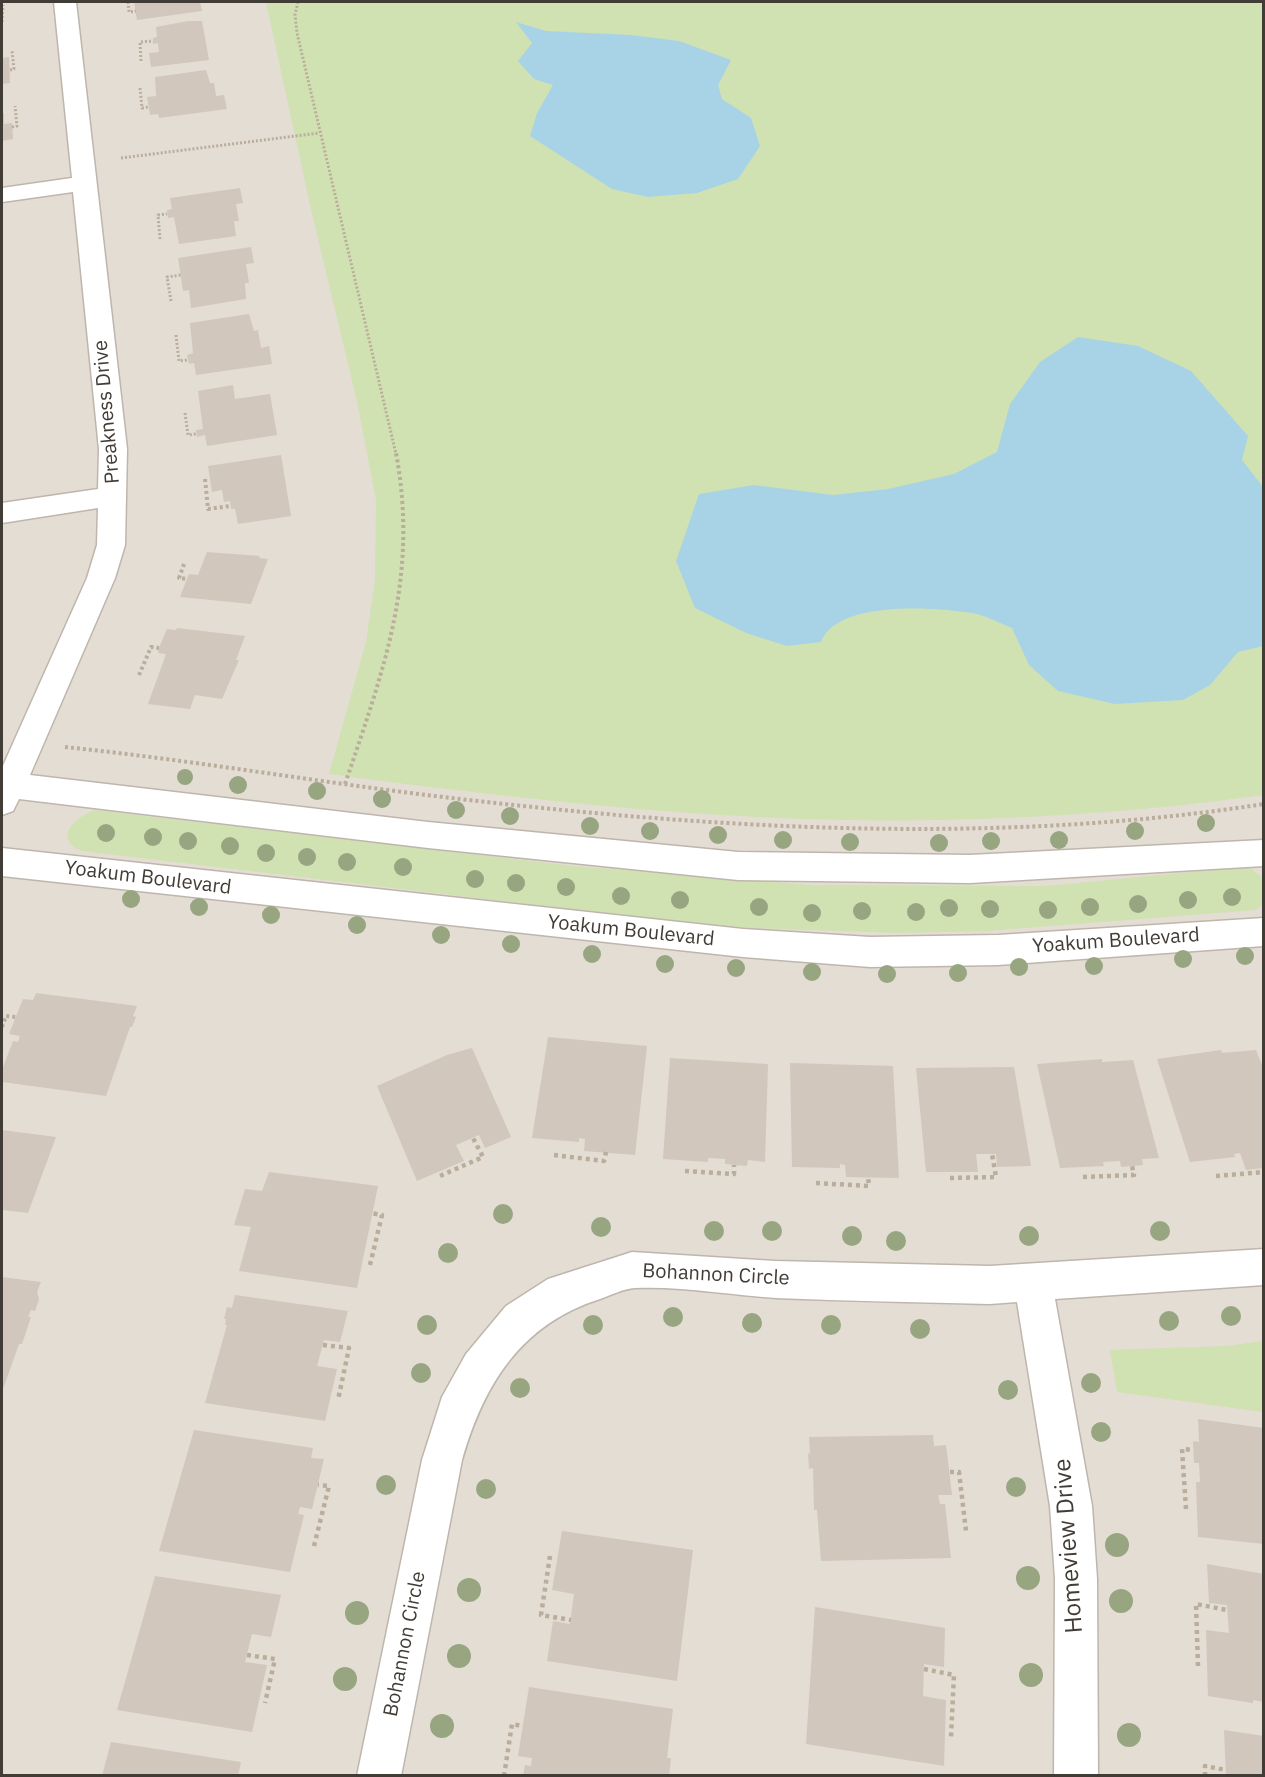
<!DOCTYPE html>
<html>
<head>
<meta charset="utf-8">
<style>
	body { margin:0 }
	#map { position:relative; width:1265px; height:1777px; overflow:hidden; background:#f1ece5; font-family:"IBM Plex Sans",sans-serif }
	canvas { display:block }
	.frame { position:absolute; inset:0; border:3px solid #423c36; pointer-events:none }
</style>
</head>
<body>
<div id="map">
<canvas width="1265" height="1777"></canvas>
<div class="frame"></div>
</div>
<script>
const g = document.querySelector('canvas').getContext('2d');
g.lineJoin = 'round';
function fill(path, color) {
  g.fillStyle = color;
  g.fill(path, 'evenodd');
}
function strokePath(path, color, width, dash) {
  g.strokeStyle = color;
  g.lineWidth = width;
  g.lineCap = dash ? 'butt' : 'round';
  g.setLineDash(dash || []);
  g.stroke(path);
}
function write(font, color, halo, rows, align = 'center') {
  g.font = font + ' "IBM Plex Sans",sans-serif';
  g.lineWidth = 5;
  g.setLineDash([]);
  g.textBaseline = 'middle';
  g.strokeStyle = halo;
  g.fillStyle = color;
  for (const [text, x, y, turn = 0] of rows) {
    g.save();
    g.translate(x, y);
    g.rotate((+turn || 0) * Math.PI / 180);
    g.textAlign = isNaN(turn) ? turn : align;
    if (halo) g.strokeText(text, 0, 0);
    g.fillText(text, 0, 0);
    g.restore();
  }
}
const residential = new Path2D(`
	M2,2H1263V1775H2Z`);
const green = new Path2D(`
	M266,2H1263V795C1112,816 956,824 803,819C644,813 487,795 329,774L366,642L375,580L376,500L357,401L312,214Z
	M94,810L574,866L812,885L1047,886L1241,867L1250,868L1263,878V905L1255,910L987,931L899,933L721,927L82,851C52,838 75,818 94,810Z
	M1263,1341V1412L1117,1392L1110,1350L1227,1346Z`);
const water = new Path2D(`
	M516,22L546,31L631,35L679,41L731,60L718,85L722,99L751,118L760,146L738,179L697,193L648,197L612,189L530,136L537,113L553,85L534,79L518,61L532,43Z
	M1078,337L1138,346L1191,371L1248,436L1242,460L1263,487V646L1238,652L1210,685L1183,700L1115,704L1058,691L1029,665L1012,628C999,623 985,615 972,613C935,607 836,600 821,642L787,646L746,633L695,608L676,561L699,494L754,485L833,495L888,489L954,474L997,452L1010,404L1040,362Z`);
const building = new Path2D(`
	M134,2H200L202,11L137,20Z
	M188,21H202L209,60L151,67L149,53L159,52L158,43L153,44V38L157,37L156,27Z
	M9,57L10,83L2,84V58Z
	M206,70L210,83H214L216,96L224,95L227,109L159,118L158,114L150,115L147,97L156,96L155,77Z
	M2,113H4V124L12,123L13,139L2,141Z
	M240,188L243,203L236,204L239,221H234L236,236L179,244L174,217L168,218L167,210L172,209L170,198Z
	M251,247L254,263L246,264L249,283H245L246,299L191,308L189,290L183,291L178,258Z
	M249,314L254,331L258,330L261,348L269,346L272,364L196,375L194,363L189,364L187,355L193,353L190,323Z
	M233,385L235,399L270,394L277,435L207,446L205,435L197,437L196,430L203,429L198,391Z
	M281,455L291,516L238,524L235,509H231L230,501L224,502L222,490L212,492L208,466Z
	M207,552L260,556L259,558L268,559L251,604L180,597L189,574L198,575Z
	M177,628L245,636L236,660H239L222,699L195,695L190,709L148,704L166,654L158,653L159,648L167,629L176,630Z
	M36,993L137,1006L133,1016L136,1017L132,1027H130L106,1096L2,1082V1070L13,1041L18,1042L20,1036L9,1034L23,999L33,1000Z
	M548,1037L647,1046L635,1155L584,1151L585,1139L579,1138V1142L532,1138Z
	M472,1048L511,1137L485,1148L479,1135L456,1145L464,1161L417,1181L377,1086L447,1055Z
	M1221,1050L1222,1053L1256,1050L1264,1070L1263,1168L1246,1170L1240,1153L1234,1154L1235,1157L1190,1162L1157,1059Z
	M670,1058L768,1064L765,1162L748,1160L747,1166L725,1164V1159L708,1158V1162L663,1159Z
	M1102,1059V1062L1133,1060L1159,1158L1142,1159L1143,1165L1121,1167L1120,1161L1103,1162L1104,1166L1060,1168L1037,1064Z
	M790,1063L893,1066L899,1178L846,1177L845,1165L840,1164V1168L792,1167Z
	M1014,1067L1031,1166L997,1167L996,1154H976L978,1172H926L916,1068Z
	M2,1130L56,1137L28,1213L2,1210Z
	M269,1172L378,1186L357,1288L239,1271L251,1227L234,1225L245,1189L262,1191Z
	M2,1277L41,1282L37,1292L39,1299L35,1311L31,1310L28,1317H31L22,1344H19L2,1392Z
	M235,1295L348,1311L340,1342L324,1340L317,1366L337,1369L325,1421L205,1403L227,1325H225L226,1319H224L227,1307L232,1308Z
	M1198,1419L1264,1428V1544L1198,1537L1196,1482H1200L1199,1463H1194L1193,1441L1199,1442Z
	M194,1430L313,1448L311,1458L324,1459L312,1509L300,1507L298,1514L304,1515L290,1572L159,1551Z
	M933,1435L934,1446L946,1445L952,1495H938L940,1504H945L951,1558L821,1561L817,1510H814L813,1468L809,1469L808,1453L810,1454L809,1437Z
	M562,1531L693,1550L677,1681L547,1661L553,1621L570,1624L574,1594L552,1590Z
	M1207,1564L1264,1574V1702L1253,1700V1703L1208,1696L1206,1630L1229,1633L1227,1605L1209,1603Z
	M155,1576L281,1595L271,1637L252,1634L245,1662L267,1665L252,1732L117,1710Z
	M815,1607L945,1628L944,1667L924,1664L923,1696L946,1700L944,1766L806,1744Z
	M529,1687L673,1709L667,1758H671L669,1776H523L525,1765L531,1766L532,1758L518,1756Z
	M1224,1730L1264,1736V1776H1226Z
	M111,1742L241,1762L238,1776H102Z`);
const pathFar2 = new Path2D(`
	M128,2L129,12L136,11
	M298,2L295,15L297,33L396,454
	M2,22L3,5
	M141,61L140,42L153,41
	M10,70L14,69L12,51
	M140,88L142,108L148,107
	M12,127L17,126L15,106
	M121,158L319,133
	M160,239L158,215L167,214
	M171,301L167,277L181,275
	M176,335L179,361L188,360
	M185,413L188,435L196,434`);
const pathFar1 = new Path2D(`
	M205,479L208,509L230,506
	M184,564L179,578L188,579
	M139,675L151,647L159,648
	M65,747C191,760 317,782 443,797C713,829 994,846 1264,804
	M345,784C384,669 419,576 396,453
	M2,1027L6,1016L16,1017`);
const path = new Path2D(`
	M554,1155L604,1161L606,1152
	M685,1171L734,1174V1165
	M440,1176L483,1157L473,1138
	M1216,1176L1264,1172
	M1083,1177L1134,1175L1132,1166
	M950,1178L996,1177L992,1154
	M816,1183L869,1186L868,1177
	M370,1265L382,1215L371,1213
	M323,1345L349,1348L338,1400
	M950,1472H959L966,1531
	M1186,1509L1182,1449L1193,1450
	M314,1546L329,1486L318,1485
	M550,1556L541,1615L571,1620
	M247,1655L275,1659L265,1703
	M1198,1666L1196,1604L1227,1610
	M924,1669L954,1675L951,1737
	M504,1776L512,1724L522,1726
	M1205,1776V1766L1226,1770`);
const minor = new Path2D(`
	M54,2H76L127,449L125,545L115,578L30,775L428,822L738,852L970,855L1264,840V866L970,883L738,880L428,848L19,799L13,811L2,815V768L87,578L97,545L98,508L2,523V503L98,489L99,449L73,192L2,202V188L72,178Z
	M2,848L743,929L870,937L998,935L1264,918V946L998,965L870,967L743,957L2,876Z
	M1264,1249V1285L1055,1299L1092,1506L1097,1579L1098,1776H1054L1055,1579L1050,1506L1017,1302L990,1304C919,1302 847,1301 776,1298C729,1295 682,1286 635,1288C623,1289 611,1295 600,1299C521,1324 484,1384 462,1460L401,1776H357L422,1460L442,1397L466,1354L506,1306L548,1279L632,1252L775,1261L990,1266Z`);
const trees = [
	[185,777,8],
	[238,785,9],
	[317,791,9],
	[382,799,9],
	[456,810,9],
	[510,816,9],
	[1206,823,9],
	[590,826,9],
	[650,831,9],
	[1135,831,9],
	[106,833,9],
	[718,835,9],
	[153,837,9],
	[783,840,9],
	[1059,840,9],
	[188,841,9],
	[991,841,9],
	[850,842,9],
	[939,843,9],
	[230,846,9],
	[266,853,9],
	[307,857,9],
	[347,862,9],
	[403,867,9],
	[475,879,9],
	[516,883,9],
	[566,887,9],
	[621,896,9],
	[1232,897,9],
	[131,899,9],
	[680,900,9],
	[1188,900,9],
	[1138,904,9],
	[199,907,9],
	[759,907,9],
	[1090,907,9],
	[949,908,9],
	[990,909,9],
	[1048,910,9],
	[862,911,9],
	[916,912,9],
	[812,913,9],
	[271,915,9],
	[357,925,9],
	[441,935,9],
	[511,944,9],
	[592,954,9],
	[1245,956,9],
	[1183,959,9],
	[665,964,9],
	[1094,966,9],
	[1019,967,9],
	[736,968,9],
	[812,972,9],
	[958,973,9],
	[887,974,9],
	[503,1214,10],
	[601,1227,10],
	[714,1231,10],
	[772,1231,10],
	[1160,1231,10],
	[852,1236,10],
	[1029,1236,10],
	[896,1241,10],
	[448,1253,10],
	[1231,1316,10],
	[673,1317,10],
	[1169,1321,10],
	[752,1323,10],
	[427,1325,10],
	[593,1325,10],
	[831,1325,10],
	[920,1329,10],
	[421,1373,10],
	[1091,1383,10],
	[520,1388,10],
	[1008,1390,10],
	[1101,1432,10],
	[386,1485,10],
	[1016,1487,10],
	[486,1489,10],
	[1117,1545,12],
	[1028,1578,12],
	[469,1590,12],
	[1121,1601,12],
	[357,1613,12],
	[459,1656,12],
	[1031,1675,12],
	[345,1679,12],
	[442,1726,12],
	[1129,1735,12]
];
const streetNames = [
	["Preakness Drive",107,412,-95],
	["Yoakum Boulevard",148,878,7],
	["Yoakum Boulevard",631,931,6],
	["Yoakum Boulevard",1116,941,-4],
	["Bohannon Circle",716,1275,3],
	["Bohannon Circle",405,1644,-79]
];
const nearStreetnames = [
	["Homeview Drive",1069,1546,-94]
];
fill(residential, '#e4ddd4');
fill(green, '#d0e1b2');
fill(water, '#a8d3e7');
fill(building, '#d1c7bc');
strokePath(minor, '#beb6ac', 3);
strokePath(pathFar2, '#bbad9c', 3, [2, 2]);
strokePath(pathFar1, '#bbad9c', 4, [3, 3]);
strokePath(path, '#bbad9c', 4.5, [4, 4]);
fill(minor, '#fff');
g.fillStyle = '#97a681';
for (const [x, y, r] of trees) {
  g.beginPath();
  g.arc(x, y, r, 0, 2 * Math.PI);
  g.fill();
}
write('20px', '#423c36', '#fff', streetNames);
write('24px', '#423c36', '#fff', nearStreetnames);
</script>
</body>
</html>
